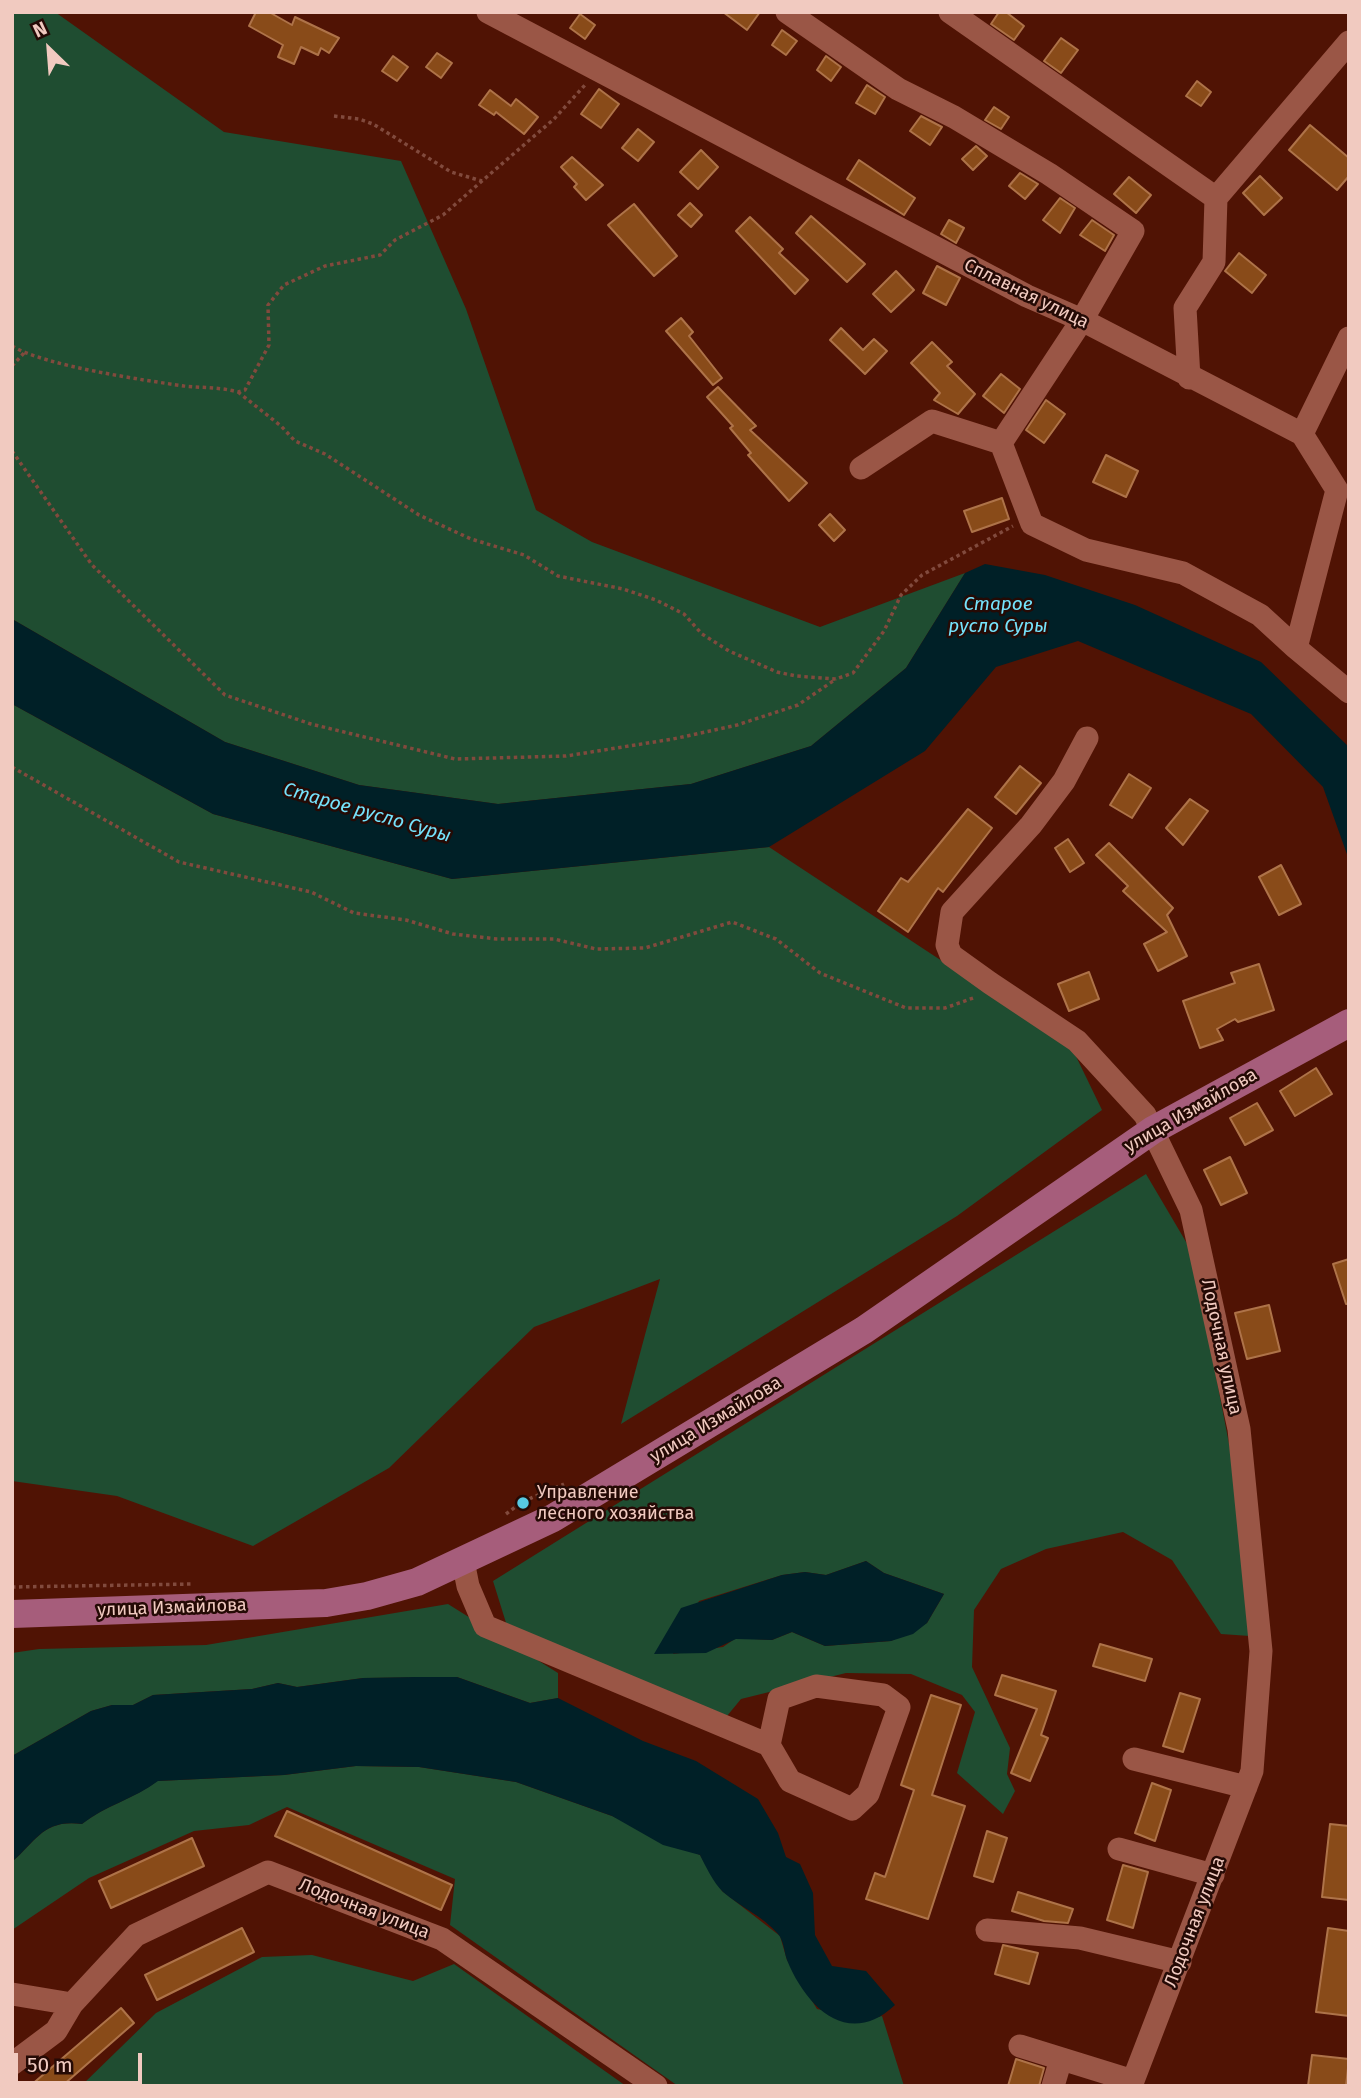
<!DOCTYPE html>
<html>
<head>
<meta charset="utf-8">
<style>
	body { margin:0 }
	#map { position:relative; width:1361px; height:2098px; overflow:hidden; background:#501304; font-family:"Fira Sans",sans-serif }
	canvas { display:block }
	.frame { position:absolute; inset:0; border:14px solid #f1cac0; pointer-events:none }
	.north { position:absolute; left:14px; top:14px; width:70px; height:70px; -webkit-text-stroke:5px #250a05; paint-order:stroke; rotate:335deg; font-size:19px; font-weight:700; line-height:28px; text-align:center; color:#f1cac0 }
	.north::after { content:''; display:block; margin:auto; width:24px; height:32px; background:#f1cac0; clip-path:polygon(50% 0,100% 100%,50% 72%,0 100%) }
	.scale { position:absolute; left:14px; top:2053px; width:128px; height:32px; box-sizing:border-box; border:4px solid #f1cac0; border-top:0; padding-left:9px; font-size:21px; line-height:24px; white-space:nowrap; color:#f1cac0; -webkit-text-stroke:5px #250a05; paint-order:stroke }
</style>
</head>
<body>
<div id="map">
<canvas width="1361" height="2098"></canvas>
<div class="frame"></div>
<div class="north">N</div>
<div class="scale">50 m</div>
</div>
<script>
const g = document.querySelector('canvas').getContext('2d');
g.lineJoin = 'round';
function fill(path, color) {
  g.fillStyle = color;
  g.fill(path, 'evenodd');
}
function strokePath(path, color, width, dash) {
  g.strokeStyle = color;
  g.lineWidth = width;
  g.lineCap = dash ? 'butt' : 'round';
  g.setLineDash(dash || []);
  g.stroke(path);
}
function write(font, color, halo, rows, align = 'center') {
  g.font = font + ' "Fira Sans",sans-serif';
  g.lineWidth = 5;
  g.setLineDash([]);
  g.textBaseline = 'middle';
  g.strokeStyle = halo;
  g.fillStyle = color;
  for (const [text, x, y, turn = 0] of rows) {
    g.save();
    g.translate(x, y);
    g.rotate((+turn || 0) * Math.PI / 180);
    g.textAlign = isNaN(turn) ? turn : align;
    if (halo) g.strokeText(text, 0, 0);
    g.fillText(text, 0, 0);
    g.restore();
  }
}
const green = new Path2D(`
	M12,12H55L224,132L401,161L466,309L536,510L592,542L820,627L965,573L906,668L811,746L691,784L498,804L359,785L225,742L12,619Z
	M12,704L213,814L452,879L769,847L1071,1046L1102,1110L957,1216L621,1424L660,1279L534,1327L389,1468L253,1546L117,1496L12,1481Z
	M1146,1174L1192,1252L1231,1454L1250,1636L1221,1634L1172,1560L1123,1532L1046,1549L1001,1569L974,1610L972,1667L1010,1748L1007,1774L1015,1791L1003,1814L957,1773L975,1712L962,1695L911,1674L846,1673L741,1699L727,1716L507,1626L493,1581ZM866,1561L884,1573L944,1594L927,1623L891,1641L825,1646L792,1632L772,1640L736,1638L723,1647L673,1654L699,1601L782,1575L805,1572L826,1575Z
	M448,1604L558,1673V1698L530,1703L457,1677L363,1678L297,1687L278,1683L252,1689L153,1695L133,1705H112L91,1711L12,1756V1653L39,1649L206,1645Z
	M356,1766L419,1767L516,1782L612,1816L700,1855L722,1891L780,1936L787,1960L817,2009L867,2020L882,2016L904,2086H678L450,1925L455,1879L287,1807L249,1825L194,1831L89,1878L12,1930V1862C37,1840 44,1819 82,1824C106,1805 134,1799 157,1781L284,1775Z
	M312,1955L413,1981L454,1964L626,2086H81L156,2013L262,1957Z`);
const water = new Path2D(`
	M985,564L1045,575L1135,605L1261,662L1349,747V860L1323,787L1251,714L1078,641L996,667L925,751L769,847L452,879L213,814L12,704V619L225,742L359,785L498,804L691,784L811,746L906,668L965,573Z
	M866,1561L884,1573L944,1594L927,1623L913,1634L891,1641L825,1646L792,1632L772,1640L736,1639L706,1653L654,1654L681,1608L782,1575L805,1572L826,1575Z
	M415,1677H457L530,1703L558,1698L643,1741L696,1761L758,1799L778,1833L786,1857L800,1864L813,1893L815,1935L832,1966L866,1971L895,2005C848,2049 806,2007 787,1960C784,1952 784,1941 778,1934C763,1916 740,1907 723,1892C713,1882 706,1867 700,1855L663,1845L612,1816L516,1782L419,1767L356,1766L284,1775L158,1781C134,1799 106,1805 82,1824C44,1819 37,1840 12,1862V1756L91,1711L112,1705H133L153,1695L252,1689L278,1683L297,1687L363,1678Z`);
const building = new Path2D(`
	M256,12H269L292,25L295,17L339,38L329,53L321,48L318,55L301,47L294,64L278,57L283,45L249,26Z
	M723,12H760L747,30Z
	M999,12H1006L1024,26L1014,40L991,24Z
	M580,14L595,25L585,39L570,28Z
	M782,30L797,41L786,55L772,45Z
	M1061,38L1078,50L1061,73L1044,61Z
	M437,53L452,63L441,78L426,67Z
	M393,56L408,67L397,81L382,71Z
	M826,56L841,67L831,81L817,70Z
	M1197,81L1211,92L1201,106L1186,96Z
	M867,85L885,97L875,114L856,103Z
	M599,89L619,104L601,128L581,114Z
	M490,90L511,106L516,99L538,117L524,134L496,112L494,115L479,105Z
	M994,107L1009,117L1001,129L985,120Z
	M921,116L942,127L930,145L910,131Z
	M1310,125L1349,158V176L1337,190L1289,150Z
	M638,129L654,142L638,161L622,148Z
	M976,146L987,156L973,170L962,159Z
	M701,150L718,167L698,189L680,172Z
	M572,157L603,185L586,200L574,187L577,184L561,167Z
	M859,160L915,198L904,215L847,179Z
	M1020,173L1038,184L1025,199L1009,186Z
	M1260,176L1282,198L1264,215L1243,193Z
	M1129,177L1151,195L1136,213L1114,194Z
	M1060,198L1075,208L1060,233L1043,220Z
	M690,203L702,215L691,227L678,215Z
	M634,204L677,256L654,276L608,225Z
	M811,216L865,264L847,282L796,233Z
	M750,217L783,249L779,253L808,280L795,294L736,231Z
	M949,220L964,228L956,243L941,234Z
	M1092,220L1114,235L1105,251L1080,235Z
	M1239,253L1266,275L1252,293L1225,271Z
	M937,266L960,278L946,305L923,293Z
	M896,271L914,290L891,312L873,294Z
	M681,318L693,332L689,336L722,378L713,385L666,331Z
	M841,328L863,350L874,339L887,351L865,374L830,340Z
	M932,342L952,362L947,366L975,394L958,414L934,400L940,393L911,363Z
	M1001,374L1020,389L1004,413L983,396Z
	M718,387L756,426L750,430L807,483L789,501L748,455L751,453L730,428L733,426L707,397Z
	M1046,400L1065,414L1044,443L1026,430Z
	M1106,455L1138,471L1126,497L1093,482Z
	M1002,498L1009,519L972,532L964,511Z
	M830,514L845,530L834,541L819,525Z
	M1020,766L1041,783L1016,814L995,797Z
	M1129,774L1151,788L1132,818L1110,805Z
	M1190,799L1208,811L1183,845L1166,828Z
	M968,809L992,828L943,892L938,888L908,932L878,911L901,878L908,882Z
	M1068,839L1084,863L1070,872L1055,848Z
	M1109,843L1173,908L1167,915L1187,956L1158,971L1144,944L1167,932L1123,891L1128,886L1096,855Z
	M1281,865L1301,904L1279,915L1259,877Z
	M1259,964L1274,1010L1238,1022L1235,1019L1217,1029L1223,1040L1200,1048L1183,1001L1235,983L1231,973Z
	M1089,972L1099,999L1069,1011L1058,984Z
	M1316,1068L1332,1094L1295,1116L1280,1091Z
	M1257,1103L1273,1130L1245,1145L1230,1118Z
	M1230,1157L1247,1193L1221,1205L1204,1170Z
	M1349,1259V1304H1346L1333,1264Z
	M1269,1305L1280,1351L1247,1359L1235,1313Z
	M1100,1644L1152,1659L1145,1681L1093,1666Z
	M1002,1675L1056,1691L1041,1735L1048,1738L1030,1781L1011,1773L1037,1709L995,1695Z
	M1180,1693L1200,1699L1183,1752L1163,1746Z
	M931,1695L961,1705L932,1795L965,1806L928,1919L866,1899L875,1873L885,1877L914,1790L901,1785Z
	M1152,1783L1171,1790L1155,1841L1135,1833Z
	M287,1811L452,1885L441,1910L275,1836Z
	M1330,1824L1349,1826V1900L1322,1897Z
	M987,1831L1007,1838L993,1882L974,1876Z
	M192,1838L204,1866L111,1908L99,1881Z
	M1123,1865L1148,1872L1133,1928L1107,1920Z
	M1018,1892L1073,1909L1068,1923L1044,1921L1012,1911Z
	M242,1928L254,1952L157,2000L145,1975Z
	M1328,1928L1349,1931V2016L1316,2012Z
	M1003,1945L1038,1953L1029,1984L995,1974Z
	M121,2008L134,2023L62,2086H30Z
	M1312,2055L1349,2059L1346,2086H1308Z
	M1016,2059L1044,2068L1039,2086H1008Z`);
const path = new Path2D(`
	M334,116L359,119L373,124L451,172L482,181L554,119L585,85
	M12,346C45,366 143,380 184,386C202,388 220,387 238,392L245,390L269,345L268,305L284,285L325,266L380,255L395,240L443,215L482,181
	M12,366L24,353
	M238,392L281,426L295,441L325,454L419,515L471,539L524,555L558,576L623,589L656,600L684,614L702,634L729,651L777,672L796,676L836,679L853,673L884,631L901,595L922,575L1013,526
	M12,451L92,565L225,695L311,724L455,759L566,756L673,739L737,725L798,705L836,679
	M12,767L179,862L311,892L354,913L406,920L453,934L497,939H554L596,949L645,948L732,922L776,939L820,973L906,1008H945L976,997
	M506,1514L522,1502L564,1484
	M12,1587L193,1584`);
const minor = new Path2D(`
	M488,12L1027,296L1082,320L1302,434L1337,490L1296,648L1349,692
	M787,12L898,89L954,117L1049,174L1133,231L1082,320L1001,443L932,421L861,468
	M950,12L1216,198L1214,262L1185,308L1189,378
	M1216,198L1349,42
	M1302,434L1349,338
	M1001,443L1032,524L1086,550L1183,573L1260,615L1296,648
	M1087,738L1064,781L1031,825L952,912L947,945L951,955L990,983L1077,1041L1145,1115L1191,1210L1239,1429L1261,1651L1252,1771L1131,2086
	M463,1561L468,1586L485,1626L769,1745L790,1781L852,1809L868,1794L899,1707L883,1695L816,1686L779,1699L769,1745
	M1134,1759L1246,1787
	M1119,1849L1213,1875
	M987,1930L1080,1938L1180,1962
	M12,1994L72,2004
	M1020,2046L1133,2081
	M12,2064L56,2031L72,2004L136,1935L268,1872L442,1939L656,2086
	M1053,2086L1061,2059`);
const major = new Path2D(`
	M12,1614L326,1603L367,1596L417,1582L553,1518L864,1330L1153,1130L1349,1023`);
const markers = [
	[523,1503,7,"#57c9e2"]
];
const streetNames = [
	["Сплавная улица",1026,294,26],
	["улица Измайлова",1191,1111,-30],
	["Лодочная улица",1221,1347,78],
	["улица Измайлова",716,1420,-31],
	["улица Измайлова",172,1608,-2],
	["Лодочная улица",364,1909,21],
	["Лодочная улица",1195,1922,-69]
];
const poiNames = [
	["Управление",537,1493],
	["лесного хозяйства",537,1514]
];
const waterNames = [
	["Старое",998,605],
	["русло Суры",998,627],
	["Старое русло Суры",367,813,16]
];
fill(green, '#1f4d31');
fill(water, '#002027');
fill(building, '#894b19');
strokePath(building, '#ae7349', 2);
strokePath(path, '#814a3d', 3.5, [3.5, 3.5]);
strokePath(minor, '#9a5646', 23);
strokePath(major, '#a65d7b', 28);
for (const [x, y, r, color] of markers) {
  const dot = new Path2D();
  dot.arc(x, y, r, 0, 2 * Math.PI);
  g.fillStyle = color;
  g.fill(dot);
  strokePath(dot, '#250a05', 2.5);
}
write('18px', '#f1cac0', '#250a05', streetNames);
write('18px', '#f1cac0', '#250a05', poiNames, 'left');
write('italic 19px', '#75e3fc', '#250a05', waterNames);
</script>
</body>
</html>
